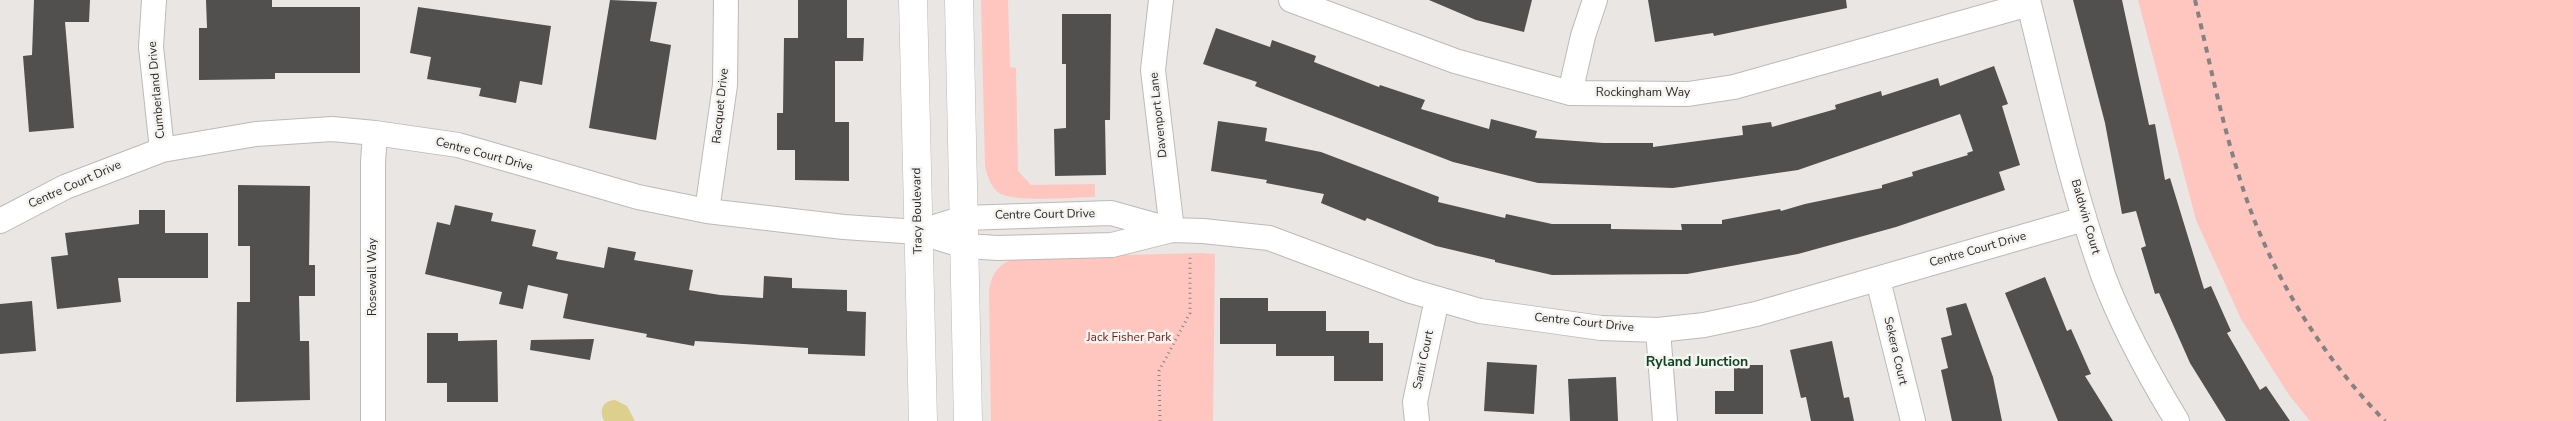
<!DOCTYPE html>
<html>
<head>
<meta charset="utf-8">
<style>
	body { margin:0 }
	canvas { display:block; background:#e9e6e4 }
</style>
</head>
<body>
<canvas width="2573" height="421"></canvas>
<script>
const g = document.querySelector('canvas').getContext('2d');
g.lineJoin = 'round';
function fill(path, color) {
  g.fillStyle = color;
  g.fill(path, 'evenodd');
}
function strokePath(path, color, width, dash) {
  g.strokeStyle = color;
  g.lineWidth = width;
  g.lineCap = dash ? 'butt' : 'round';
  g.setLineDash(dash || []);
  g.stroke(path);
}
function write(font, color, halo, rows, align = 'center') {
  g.font = font + ' "Nunito Sans",sans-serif';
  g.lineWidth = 5;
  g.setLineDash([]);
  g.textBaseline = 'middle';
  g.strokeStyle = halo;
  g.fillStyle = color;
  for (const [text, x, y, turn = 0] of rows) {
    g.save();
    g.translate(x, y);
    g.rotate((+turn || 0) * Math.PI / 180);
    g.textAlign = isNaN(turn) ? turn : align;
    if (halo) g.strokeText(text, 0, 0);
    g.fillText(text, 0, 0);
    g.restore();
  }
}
const green = new Path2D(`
	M981,0H1008L1010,67L1016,68L1018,171L1031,185L1095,184V197C1075,197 1014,203 999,193C991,187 987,176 985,166Z
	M2138,0H2573V421H2310L2289,395L2241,319L2196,220Z
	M1200,253L1215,254L1213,421H991L989,292C991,273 1000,262 1018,258Z`);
const water = new Path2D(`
	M615,400L627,406L635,421H604C599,410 602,401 615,400Z`);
const building = new Path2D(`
	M34,0H90L89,22H65L74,128L29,132L23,56L32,55Z
	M206,0H272V7H360V73H275V79L199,80V28H207Z
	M610,0L657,2L650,41L671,45L656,140L589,128Z
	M798,0H847V38H864L863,61H835V122H849V181L795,180V150H777V113H783L784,38H798Z
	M1429,0H1532L1524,32L1476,20Z
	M1648,0H1846L1847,8L1714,36L1713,33L1655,42Z
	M2073,0H2122L2149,125L2155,124L2165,180L2170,178L2204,289L2211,286L2231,331L2227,333L2260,390L2266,386L2290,421H2226L2190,363L2159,293L2155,294L2141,248L2146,246L2136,211L2122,214L2105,123Z
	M418,7L551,26L542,85L520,81L516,103L479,96L481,88L427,79L431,57L410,53Z
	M1062,14H1111L1110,120H1105L1106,175L1055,176L1054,129L1066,128V64H1062Z
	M1216,28L1270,47L1272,40L1316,56L1314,62L1379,87L1380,85L1425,100L1421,109L1489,129L1491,119L1537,131L1535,138L1603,143H1653V147L1743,135L1742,126L1771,122L1772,127L1836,109L1835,105L1881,91L1882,96L1938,78L1940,86L1994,66L2008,104L2002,106L2020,165L1999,172L2005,190L1896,227L1798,254L1687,274L1552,275L1495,262V260L1436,246L1367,218L1365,221L1321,203L1324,194L1266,183L1267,180L1211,171L1218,121L1267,128L1265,141L1321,152L1439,197L1438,202L1505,218L1506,214L1552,224H1611V229L1682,230L1681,224H1722V220L1780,209L1781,211L1805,204L1882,188V185L1913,176L1912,172L1968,155L1967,153L1973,151L1960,114L1798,170L1673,188L1538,183L1453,162L1255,86L1257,82L1203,64Z
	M238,185L310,186L309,265H315V296H299L300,341H309L310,400L236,402L237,302H250V246H238Z
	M455,205L493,213L491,221L536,230L532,246L558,252L556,259L604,268L608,247L636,252L634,260L693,270L689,290L720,295L763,298L764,276L792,278V288L847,290V311L866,312L865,356L808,354V348L695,341L694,346L646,337L647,334L563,318L568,294L528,285L523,309L499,304L502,292L425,274L437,222L450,225Z
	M139,210H165V233H208V278H118L121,302L57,309L51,257L68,255L65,233L139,224Z
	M2045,277L2067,331L2071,329L2091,374L2085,376L2113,421H2058L2005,293Z
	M1220,298H1268V311H1326V331H1369V343H1383V381H1334V356H1276V344H1220Z
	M32,301L36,351L0,354V304Z
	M1966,303L1993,377L2002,421H1952L1941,370L1948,368L1941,338L1952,335L1946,308Z
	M427,333H458V341L497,340L498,402H447V383H427Z
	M594,339L590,360L530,350L531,340Z
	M1832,341L1844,398L1849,397L1854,421H1811L1806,397L1801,398L1790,350Z
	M1487,362L1537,365L1534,414L1484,411Z
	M1734,365H1763V414H1715V391H1734Z
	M1616,377L1618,421H1570L1568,379Z`);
const path = new Path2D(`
	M1160,421L1159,371L1190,313V254`);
const minor = new Path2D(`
	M154,0L151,47L162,150
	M1161,0L1153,70L1172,230
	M1291,0L1455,61L1570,93L1688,94L1734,87L2029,4
	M2028,0C2051,92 2071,186 2103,275C2122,326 2149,375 2177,421
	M1570,93L1583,36L1595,0
	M707,211L725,85L726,0
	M0,221L65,187L162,150L256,134L332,129L375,133L458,145L638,197L707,211L844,227L918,232L965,246L998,248L1112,245L1172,230
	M918,232L964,218L1111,213L1172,230L1203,231L1269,238L1411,291L1480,311L1601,328L1658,330L1704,325L1756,314L2084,219
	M1878,280L1913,421
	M1658,330L1665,421
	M373,421V163L375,133
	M1417,421L1415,402L1437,299`);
const primary = new Path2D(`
	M913,0L923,421
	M959,0L968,421`);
const rail = new Path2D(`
	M2195,0C2209,59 2221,119 2239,176C2266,266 2319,354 2385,421`);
const streetNames = [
	["Cumberland Drive",157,90,-95],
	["Rockingham Way",1643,93],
	["Racquet Drive",721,106,-84],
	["Davenport Lane",1159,115,-96],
	["Centre Court Drive",484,155,15],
	["Centre Court Drive",75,185,-24],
	["Tracy Boulevard",918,211,-91],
	["Centre Court Drive",1045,215,-1],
	["Baldwin Court",2085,217,74],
	["Centre Court Drive",1978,250,-16],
	["Rosewall Way",373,277,-90],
	["Centre Court Drive",1584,323,6],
	["Sekera Court",1895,351,77],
	["Sami Court",1424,360,-78]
];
const parkNames = [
	["Jack Fisher Park",1129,338]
];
const neighbourhoodNames = [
	["Ryland Junction",1697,363]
];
fill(green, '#ffc6c0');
fill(water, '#ddcf8d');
fill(building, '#51504e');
strokePath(minor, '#bdbab8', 26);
strokePath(primary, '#bdbab8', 29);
strokePath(path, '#878584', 3, [1, 4]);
strokePath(minor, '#fff', 24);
strokePath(primary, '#fff', 28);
strokePath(rail, '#858381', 4, [6, 6]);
write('12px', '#292827', '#f6f4f1', streetNames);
write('12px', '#6f1c1c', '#f6f4f1', parkNames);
write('bold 14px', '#0d4422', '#f6f4f1', neighbourhoodNames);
</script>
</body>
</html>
